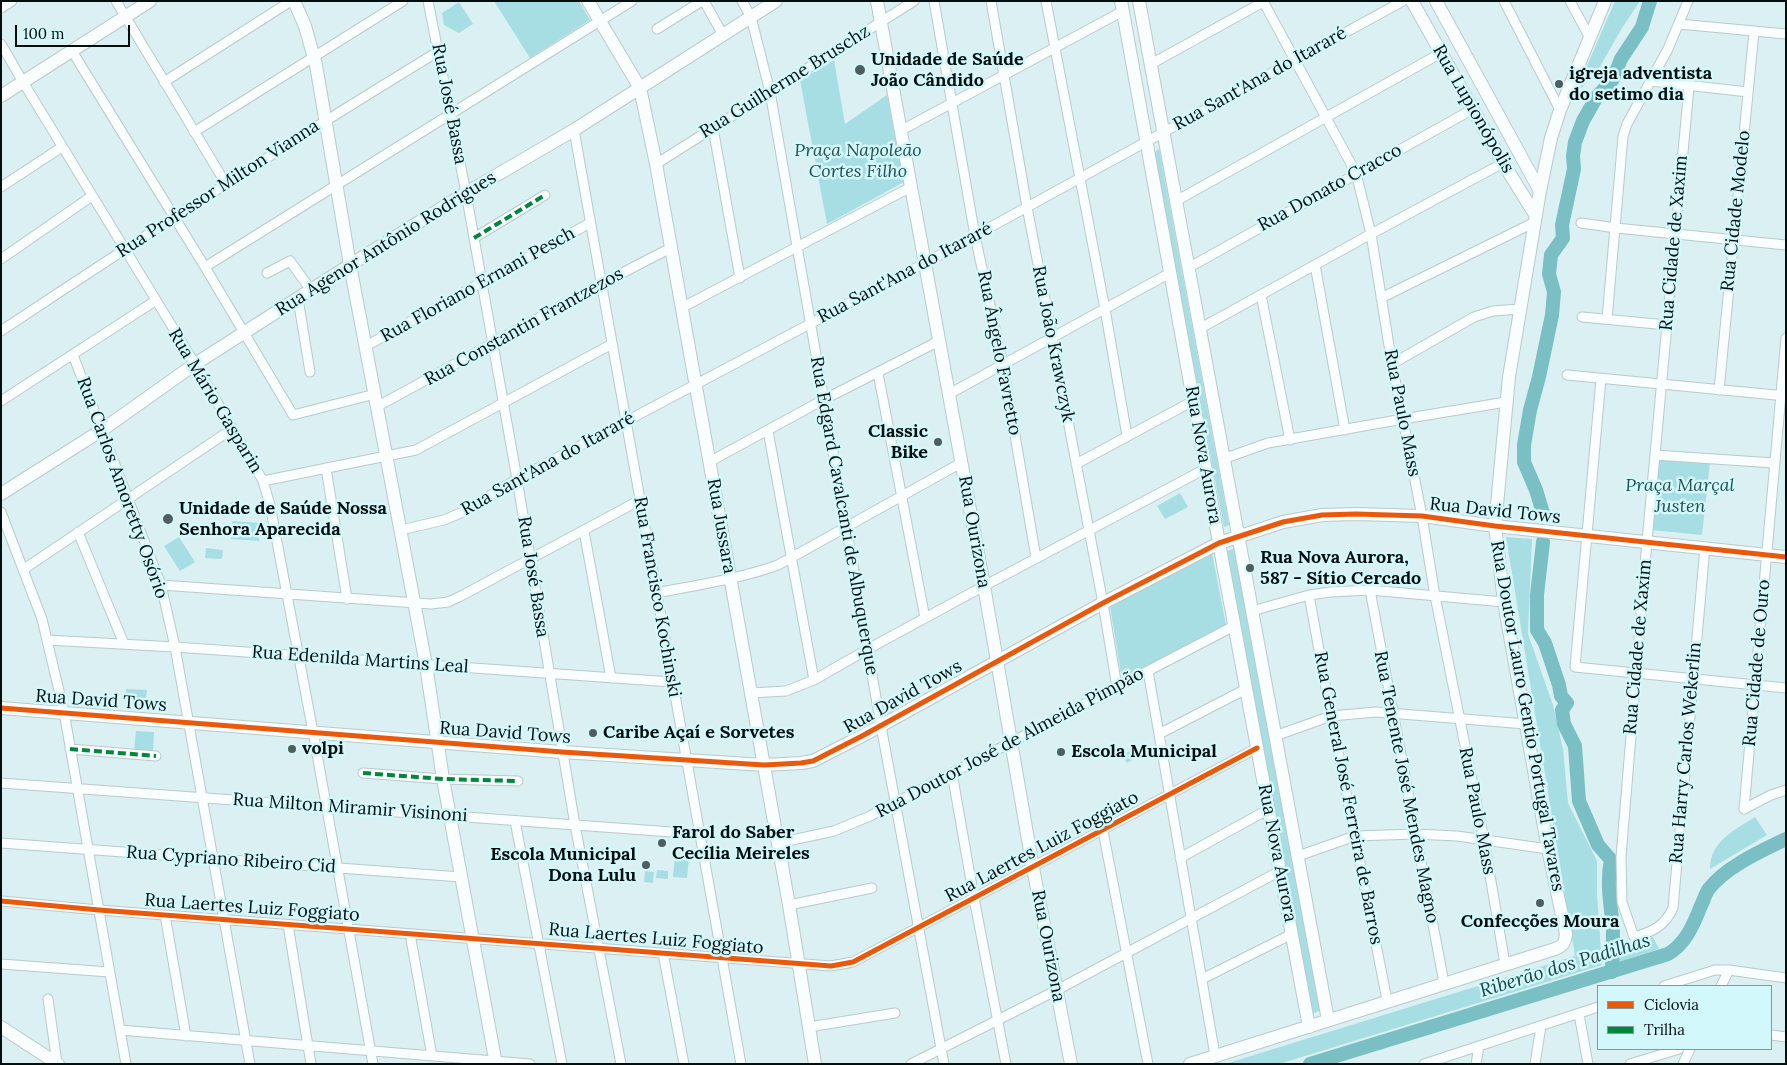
<!DOCTYPE html>
<html>
<head>
<meta charset="utf-8">
<style>
	body { margin:0 }
	#map { position:relative; width:1787px; height:1065px; overflow:hidden; background:#dbf0f2; font-family:Lora,serif }
	canvas { display:block }
	.frame { position:absolute; inset:0; border:2px solid #030e0f; pointer-events:none }
	.legend { position:absolute; left:1597px; top:985px; width:175px; height:65px; box-sizing:border-box; background:#d2f8fb; border:1px solid #7f9a9d; margin:0; padding:6px 9px; list-style:none; font-size:15px; color:#030e0f }
	.legend li { display:flex; align-items:center; gap:10px; height:25px }
	.legend b { width:25px; border:1px solid #7f9a9d }
	.scale { position:absolute; left:15px; top:25px; width:115px; height:22px; box-sizing:border-box; border:2px solid #030e0f; border-top:0; padding-left:6px; font-size:15px; line-height:18px; white-space:nowrap; color:#030e0f; -webkit-text-stroke:4px #d2f8fb; paint-order:stroke }
</style>
</head>
<body>
<div id="map">
<canvas width="1787" height="1065"></canvas>
<div class="frame"></div>
<ul class="legend">
<li><b style="height:6px;background:#e8590c"></b>Ciclovia</li>
<li><b style="height:6px;background:#00873e"></b>Trilha</li>
</ul>
<div class="scale">100 m</div>
</div>
<script>
const g = document.querySelector('canvas').getContext('2d');
g.lineJoin = 'round';
function fill(path, color) {
  g.fillStyle = color;
  g.fill(path, 'evenodd');
}
function strokePath(path, color, width, dash) {
  g.strokeStyle = color;
  g.lineWidth = width;
  g.lineCap = dash ? 'butt' : 'round';
  g.setLineDash(dash || []);
  g.stroke(path);
}
function write(font, color, halo, rows, align = 'center') {
  g.font = font + ' Lora,serif';
  g.lineWidth = 5;
  g.setLineDash([]);
  g.textBaseline = 'middle';
  g.strokeStyle = halo;
  g.fillStyle = color;
  for (const [text, x, y, turn = 0] of rows) {
    g.save();
    g.translate(x, y);
    g.rotate((+turn || 0) * Math.PI / 180);
    g.textAlign = isNaN(turn) ? turn : align;
    if (halo) g.strokeText(text, 0, 0);
    g.fillText(text, 0, 0);
    g.restore();
  }
}
const green = new Path2D(`
	M494,1H579L590,20L530,58Z
	M1615,1H1640L1622,28L1598,70L1574,96Z
	M459,2L473,24L459,33L444,25L442,13Z
	M834,60L845,124L887,95L904,182L827,224L800,80Z
	M1159,148L1229,525L1224,527L1154,154Z
	M1657,456L1710,462L1702,535L1651,530Z
	M1180,493L1188,507L1165,519L1157,506Z
	M235,500L240,508L231,514L226,506Z
	M232,521L260,523L259,541L231,539Z
	M179,537L195,562L180,571L164,546Z
	M1506,537L1532,539L1528,634L1553,705L1563,749L1568,803L1597,861V895L1602,965L1279,1064H1225L1575,956Z
	M206,548L223,550L222,559L205,558Z
	M1235,548L1321,1010L1312,1014L1225,552Z
	M1212,553L1226,625L1122,680L1110,606Z
	M126,689L147,690L145,709L125,708Z
	M136,731L154,732L153,753L134,751Z
	M1136,748L1141,755L1127,763L1122,755Z
	M1755,817L1767,835L1710,869C1710,841 1735,830 1755,817Z
	M675,856L689,857L687,878L673,877Z
	M657,870L668,871V879L656,878Z
	M645,871L654,872L653,883L644,882Z
	M1653,937L1659,949L1618,962V947Z`);
const river = new Path2D(`
	M1543,513L1536,490L1524,462V445L1530,410L1539,377L1552,315L1554,292L1549,274L1551,255L1563,238L1562,225L1574,169L1573,156L1575,142L1583,121L1596,98L1613,79L1621,59L1642,27L1650,1
	M1543,542L1537,595V630L1545,643L1559,685L1561,696L1567,703L1562,710L1564,724L1575,746L1579,801L1598,845L1611,860C1606,884 1611,905 1613,929C1613,943 1612,958 1612,972
	M1310,1064L1668,954C1685,944 1693,926 1700,908C1703,902 1705,895 1708,890C1725,867 1761,851 1786,839`);
const street = new Path2D(`
	M116,1L226,184
	M428,1L466,193L517,479L575,825L621,1064
	M704,1L723,35
	M742,1L751,17L770,92L881,726L944,1064
	M934,1L975,236L1003,365L1036,558
	M991,1L1027,207L1103,603L1117,687
	M1046,1L1105,309L1127,436
	M1263,1L1356,173L1371,234L1392,364L1422,516L1435,596L1484,840L1505,964
	M1504,1L1560,110
	M1570,1L1590,38
	M1,8L12,1
	M1679,24L1786,34
	M657,29L702,1
	M1,44L23,82L195,364L263,481L270,505L313,732L373,1064
	M72,51L205,267L293,415L375,394
	M1151,64L1265,1
	M1650,81L1748,92
	M164,82L291,1
	M1689,87L1647,541L1621,857L1622,902L1634,937C1652,932 1665,926 1673,908L1705,547
	M713,128L740,278
	M574,130L741,1064
	M900,131L1123,11
	M194,132L403,1
	M656,164L914,1
	M1,187L62,147
	M1176,201L1441,53
	M1581,223L1616,228L1786,245
	M474,238L545,195
	M1,259L92,196
	M1315,265L1345,430
	M205,267L632,1
	M1188,268L1473,109
	M267,273L290,261L311,290
	M1261,295L1290,440
	M1381,298L1535,222
	M298,299L310,372
	M681,308L911,187
	M1582,317L1667,325
	M1607,319L1623,136L1627,124L1668,49L1688,1
	M1199,329L1371,234L1503,163
	M1,331C145,235 291,141 439,51
	M366,346L590,223
	M73,355L161,585L175,647L250,1064
	M1392,364L1474,317L1493,311L1520,309
	M878,373L925,618
	M1567,375L1786,396
	M1601,379L1575,667L1786,688
	M1719,390L1754,32
	M949,394L1170,273
	M1,401L155,301
	M378,406C475,354 571,298 671,248
	M768,431L814,680
	M1655,455L1774,463
	M1223,459L1268,443L1403,419L1506,402
	M709,462L823,400L939,341
	M1076,464L1193,401
	M326,468L347,599
	M263,481L416,450L612,344
	M1,512L42,619L64,712L126,1064
	M401,530L444,520L463,512L517,479L925,263L1403,1
	M584,531L611,678
	M78,532L124,644
	M24,569L232,429
	M161,585L431,604L448,602L461,596L640,500
	M1370,590L1444,983
	M656,593C697,585 739,579 778,565L961,463
	M1309,595L1331,716L1387,1000
	M1252,611L1309,595L1330,592L1370,590L1504,602
	M47,640L175,647L672,682
	M1148,671L1215,1055
	M751,693L786,691L814,680L868,649L984,586L1205,469
	M1159,734L1246,689
	M1275,736L1331,716L1376,712L1526,724
	M70,749L156,756
	M363,773L443,779L518,781
	M952,773L974,898L1006,1064
	M1,783L699,834
	M1744,809L1786,338
	M1744,809L1771,795L1786,790
	M515,821L562,1064
	M1103,831L1148,1064
	M1,843L461,877
	M778,843L834,831L870,816L1234,626
	M1298,856L1355,836L1415,834L1457,836L1548,849
	M1180,858L1269,809
	M1,901L99,910L831,966L853,962L1257,748
	M789,905L872,888
	M165,915L186,1036
	M288,925L311,1064
	M410,934L432,1056
	M663,953L684,1064
	M1,964L109,972
	M1202,979L1292,934
	M1664,986L1715,970H1729L1786,978
	M1721,986L1729,970
	M48,999L57,1063
	M1579,1014L1588,1064
	M809,1027L895,1013
	M120,1030L530,1064
	M1771,1035L1786,1037
	M911,1064L1057,990L1280,871
	M1424,1064L1598,1007
	M1476,1064L1479,1046
	M1535,1064L1541,1026
	M1630,1064L1679,1049
	M1683,1064L1690,1049`);
const secondary = new Path2D(`
	M294,1L305,26L316,65L350,265L426,665L443,779L496,1064
	M588,1L640,88L656,164L789,905L815,1064
	M877,1L984,586L1033,868L1071,1064
	M1121,1L1219,543L1309,1027
	M1139,1L1328,1020
	M1412,1L1503,163L1536,216
	M1436,1L1540,191
	M1,96L150,1
	M1,494L102,430L195,364L350,265L466,193L574,130L776,1
	M1,708L562,752L764,765L801,763L813,761L862,736L1103,603L1219,543L1283,522L1322,515L1356,514L1422,516L1495,526L1786,557
	M1,1027L58,1064
	M1190,1064L1555,949C1563,946 1565,943 1566,934L1548,849L1504,602L1495,526L1509,377L1540,191L1551,138L1560,110L1605,1`);
const quiet = new Path2D(`
	M474,238L545,195
	M70,749L156,756
	M363,773L443,779L518,781`);
const cycleway = new Path2D(`
	M1,708L562,752L764,765L801,763L813,761L862,736L1103,603L1219,543L1283,522L1322,515L1356,514L1422,516L1495,526L1786,557
	M1,901L99,910L831,966L853,962L1257,748`);
const markers = [
	[860,70,6,"#4f5d5e"],
	[1559,84,5,"#4f5d5e"],
	[938,442,5,"#4f5d5e"],
	[168,519,6,"#4f5d5e"],
	[1250,568,5,"#4f5d5e"],
	[593,733,5,"#4f5d5e"],
	[292,749,5,"#4f5d5e"],
	[1061,752,5,"#4f5d5e"],
	[662,843,5,"#4f5d5e"],
	[646,865,5,"#4f5d5e"],
	[1540,903,5,"#4f5d5e"]
];
const poiNames = [
	["Unidade de Saúde",871,60],
	["João Cândido",871,81],
	["igreja adventista",1569,74],
	["do setimo dia",1569,95],
	["Classic",928,432,"right"],
	["Bike",928,453,"right"],
	["Unidade de Saúde Nossa",179,509],
	["Senhora Aparecida",179,530],
	["Rua Nova Aurora,",1260,558],
	["587 - Sítio Cercado",1260,579],
	["Caribe Açaí e Sorvetes",603,733],
	["volpi",302,749],
	["Escola Municipal",1071,752],
	["Farol do Saber",672,833],
	["Cecília Meireles",672,854],
	["Escola Municipal",636,855,"right"],
	["Dona Lulu",636,876,"right"],
	["Confecções Moura",1540,922,"center"]
];
const streetNames = [
	["Rua Sant'Ana do Itararé",1260,79,-29],
	["Rua Guilherme Bruschz",785,82,-32],
	["Rua José Bassa",449,104,79],
	["Rua Lupionópolis",1473,109,60],
	["Rua Donato Cracco",1330,188,-29],
	["Rua Professor Milton Vianna",218,189,-33],
	["Rua Cidade Modelo",1736,211,-84],
	["Rua Cidade de Xaxim",1674,243,-85],
	["Rua Agenor Antônio Rodrigues",386,244,-32],
	["Rua Sant'Ana do Itararé",905,273,-28],
	["Rua Floriano Ernani Pesch",478,285,-29],
	["Rua Constantin Frantzezos",524,327,-29],
	["Rua João Krawczyk",1053,344,79],
	["Rua Ângelo Favretto",999,353,79],
	["Rua Mário Gasparin",215,401,59],
	["Rua Paulo Mass",1402,413,79],
	["Rua Nova Aurora",1203,455,80],
	["Rua Sant'Ana do Itararé",548,464,-29],
	["Rua Carlos Amoretty Osório",122,488,70],
	["Rua David Tows",1495,511,6],
	["Rua Edgard Cavalcanti de Albuquerque",844,516,80],
	["Rua Jussara",721,526,80],
	["Rua Ourizona",974,532,80],
	["Rua José Bassa",533,577,81],
	["Rua Francisco Kochinski",657,597,80],
	["Rua Cidade de Xaxim",1638,647,-85],
	["Rua Edenilda Martins Leal",360,660,4],
	["Rua Cidade de Ouro",1757,663,-85],
	["Rua David Tows",903,697,-29],
	["Rua David Tows",101,701,4],
	["Rua Doutor Lauro Gentio Portugal Tavares",1527,716,80],
	["Rua David Tows",505,733,4],
	["Rua Doutor José de Almeida Pimpão",1010,743,-28],
	["Rua Harry Carlos Wekerlin",1686,753,-85],
	["Rua Tenente José Mendes Magno",1406,787,79],
	["Rua General José Ferreira de Barros",1348,798,79],
	["Rua Milton Miramir Visinoni",350,808,4],
	["Rua Paulo Mass",1477,811,79],
	["Rua Laertes Luiz Foggiato",1042,847,-28],
	["Rua Nova Aurora",1277,853,79],
	["Rua Cypriano Ribeiro Cid",231,860,4],
	["Rua Laertes Luiz Foggiato",252,908,4],
	["Rua Laertes Luiz Foggiato",656,939,5],
	["Rua Ourizona",1048,946,79]
];
const parkNames = [
	["Praça Napoleão",858,151],
	["Cortes Filho",858,172],
	["Praça Marçal",1680,486],
	["Justen",1680,507]
];
const waterNames = [
	["Riberão dos Padilhas",1565,966,-17]
];
fill(green, '#a7dee3');
strokePath(river, '#79bfc4', 14);
strokePath(street, '#b9cacb', 11);
strokePath(secondary, '#b9cacb', 14);
strokePath(street, '#fafdfd', 9);
strokePath(secondary, '#fafdfd', 12);
strokePath(quiet, '#00873e', 4, [8, 4]);
strokePath(cycleway, '#e8590c', 5);
for (const [x, y, r, color] of markers) {
  const dot = new Path2D();
  dot.arc(x, y, r, 0, 2 * Math.PI);
  g.fillStyle = color;
  g.fill(dot);
  strokePath(dot, '#d2f8fb', 2);
}
write('bold 18px', '#030e0f', '#d2f8fb', poiNames, 'left');
write('18px', '#030e0f', '#d2f8fb', streetNames);
write('italic 18px', '#264f52', '#d2f8fb', parkNames);
write('italic 19px', '#184246', '#d2f8fb', waterNames);
</script>
</body>
</html>
